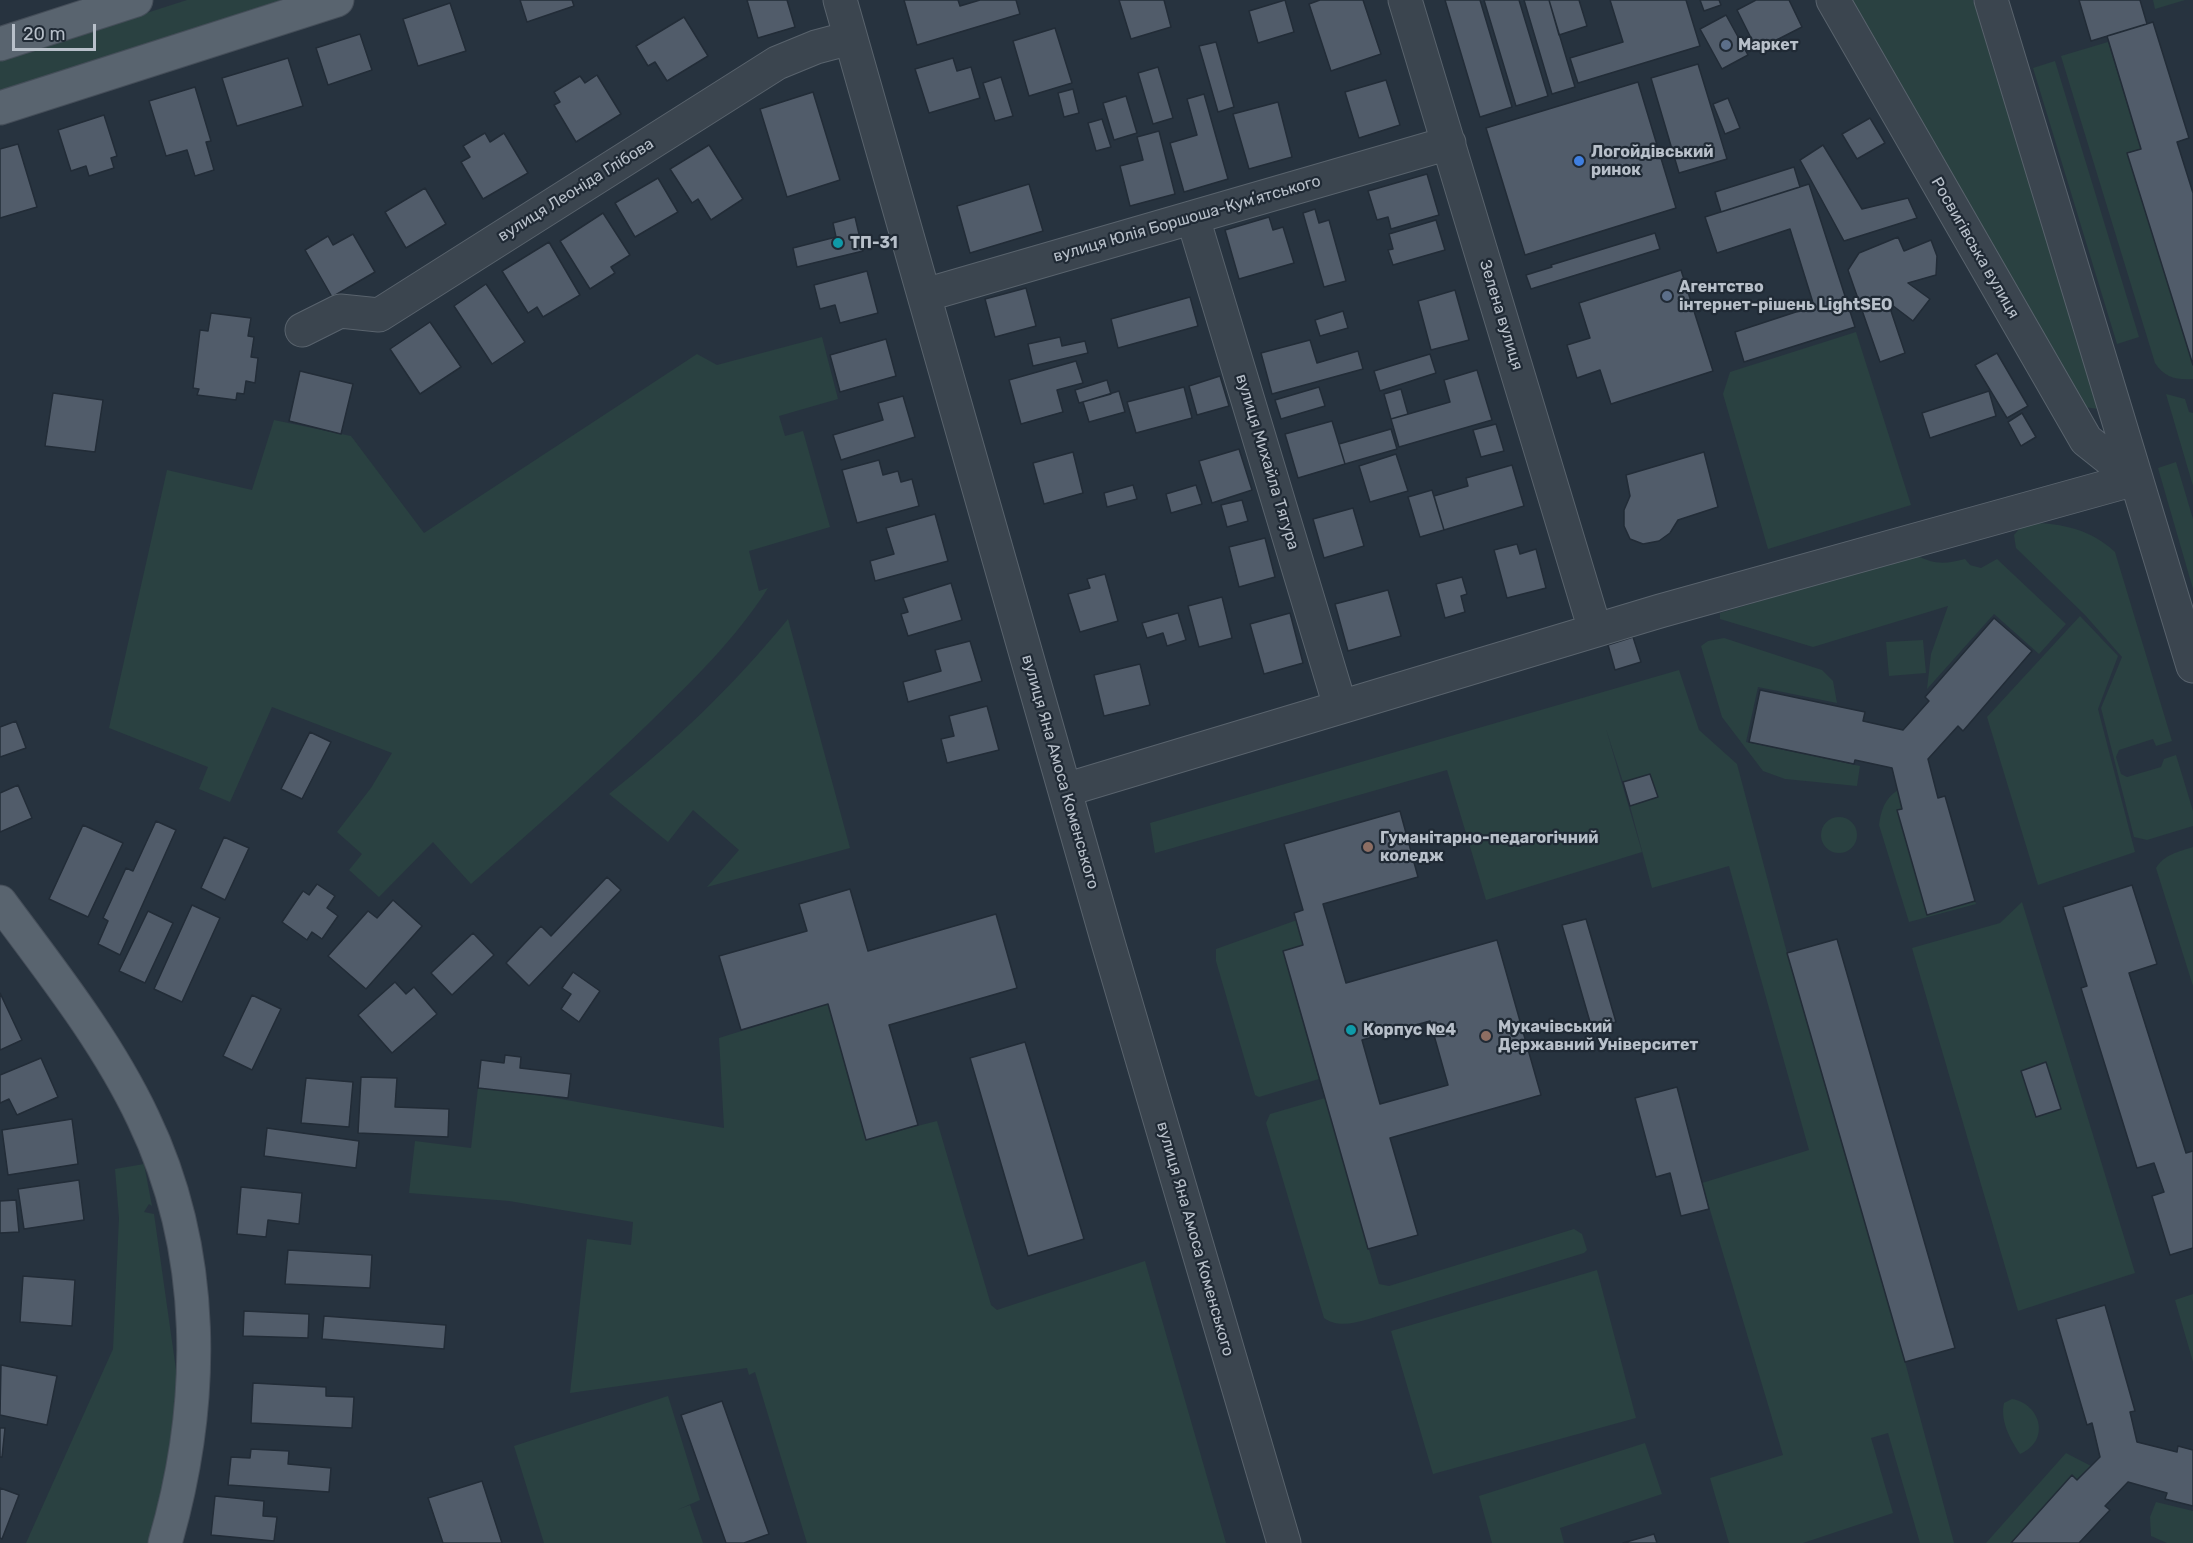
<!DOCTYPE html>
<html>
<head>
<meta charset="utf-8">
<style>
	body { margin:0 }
	#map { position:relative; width:2193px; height:1543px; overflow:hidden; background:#27333f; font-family:Rubik,sans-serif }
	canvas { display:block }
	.scale { position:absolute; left:12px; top:24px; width:84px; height:27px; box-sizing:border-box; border:3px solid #b8c0ca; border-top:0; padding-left:8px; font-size:18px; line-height:21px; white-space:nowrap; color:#b8c0ca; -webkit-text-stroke:4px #202a35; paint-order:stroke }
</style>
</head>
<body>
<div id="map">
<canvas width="2193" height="1543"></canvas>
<div class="scale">20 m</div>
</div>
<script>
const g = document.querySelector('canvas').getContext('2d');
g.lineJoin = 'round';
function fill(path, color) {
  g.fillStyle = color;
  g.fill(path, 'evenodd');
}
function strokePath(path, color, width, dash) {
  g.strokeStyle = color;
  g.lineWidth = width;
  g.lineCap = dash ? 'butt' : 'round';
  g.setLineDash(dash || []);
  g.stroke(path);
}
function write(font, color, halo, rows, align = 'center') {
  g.font = font + ' Rubik,sans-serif';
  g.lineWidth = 4.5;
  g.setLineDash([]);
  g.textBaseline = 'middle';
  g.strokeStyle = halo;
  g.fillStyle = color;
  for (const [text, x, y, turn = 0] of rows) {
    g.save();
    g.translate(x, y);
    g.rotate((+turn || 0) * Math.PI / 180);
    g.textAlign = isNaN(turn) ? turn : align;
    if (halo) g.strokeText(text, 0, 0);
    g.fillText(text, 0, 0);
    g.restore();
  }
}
const green = new Path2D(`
	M187,0H282L0,91V60Z
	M1852,0H1973L2099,409L2083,407Z
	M2153,0H2185L2155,9Z
	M2108,42L2141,149L2127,153L2193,365V379C2176,380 2165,378 2155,363L2061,56Z
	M2055,61L2139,337L2117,344L2033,68Z
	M1856,332L1911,505L1768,549L1723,394L1730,372Z
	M822,337L838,399L779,416L785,436L803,431L830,527L749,551L759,591L768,588C735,640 691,682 647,725C590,780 530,832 471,884L433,842L379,897L349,870L362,854L337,832L371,788L392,753L272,707L230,802L199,789L208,767L109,728L167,470L252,490L274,420L351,436L424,533L697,354L717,365Z
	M2166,394L2185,399L2189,412L2193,413V486Z
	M2176,462L2193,519V589L2158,468Z
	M2031,523C2062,523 2092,530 2115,552L2172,741L2156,746L2153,739L2119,750L2116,757L2121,774L2127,777L2161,767L2164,759L2176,755L2193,811V826L2147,840L2134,837L2101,708L2122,657L2085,615L2016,548L2014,535L2019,529Z
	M1916,555C1935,565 1945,564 1965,559L1970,565L1981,568L1997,559L2066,624L2039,654L1994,614L1927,689L1931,654L1948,606L1813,647L1720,619V613Z
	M2080,616L2118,656L2098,709L2135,852L2038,885L1987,717Z
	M788,619L850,848L707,887L739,850L693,810L668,842L609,794C677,740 733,686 788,619Z
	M1724,638L1822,670L1833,681L1837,703L1758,687L1746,742L1860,766L1857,786L1785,779L1763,771L1722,717L1701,646L1708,641Z
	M1923,640L1926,673L1889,676L1886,642Z
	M1679,670L1699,730L1737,764L1787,953L1905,1362L1954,1543H1920L1888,1433L1871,1438L1893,1513L1803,1543H1729L1710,1478L1783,1455L1702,1183L1809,1150L1729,866L1652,888L1630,806L1658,797L1650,774L1623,782L1606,729L1642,852L1486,900L1447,770L1155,853L1150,823Z
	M1898,790L1902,809L1897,810L1928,914L1975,901L1976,904L1909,922L1879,825C1881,810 1885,798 1898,790Z
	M1821 835a18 18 0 1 1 36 0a18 18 0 1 1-36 0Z
	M2193,847V986L2156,868C2165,854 2178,852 2193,847Z
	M2022,902L2135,1273L2018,1311L1912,948L2000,923Z
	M1297,920L1303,945L1283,951L1319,1079L1259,1097L1255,1095L1216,961V949Z
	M828,1004L866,1139L937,1121L991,1305L997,1310L1145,1261L1226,1543H807L755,1372L749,1375L747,1368L570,1393L587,1239L631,1245L633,1222L509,1201L409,1193L415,1141L471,1148L478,1088L527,1093L724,1128L719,1038Z
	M1325,1098L1379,1284L1389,1286L1574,1229L1582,1234L1587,1250L1584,1253L1369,1319C1354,1323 1338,1328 1324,1318L1266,1123L1270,1114Z
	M144,1164L152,1206L149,1204L144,1212L154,1214L183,1419L151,1543H26L113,1349L119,1218L115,1169Z
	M1597,1270L1636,1418L1433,1474L1391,1331Z
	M2193,1294V1362L2175,1300Z
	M668,1396L700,1500L677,1510L690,1505L703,1543H544L514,1446Z
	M2012,1399C2041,1404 2051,1441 2020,1454C2010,1439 2000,1421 2004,1403Z
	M1645,1443L1662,1494L1560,1528L1564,1543H1492L1479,1496Z
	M2066,1453L2091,1466L2012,1543H1986Z
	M2156,1502L2193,1511V1543H2167L2151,1536L2150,1517Z`);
const building = new Path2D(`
	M520,0H572L574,6L527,22Z
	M747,0H787L795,27L758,38Z
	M904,0H958L960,6L980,0H1016L1020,14L917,45Z
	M1119,0H1164L1171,27L1131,39Z
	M1285,0L1294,32L1258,43L1249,11Z
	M1320,0H1363L1381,54L1331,71L1309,4Z
	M1445,0H1480L1512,107L1480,117Z
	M1484,0H1519L1548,96L1516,106Z
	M1524,0H1549L1575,87L1552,94Z
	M1549,0H1579L1587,26L1559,35Z
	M1610,0H1686L1700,46L1578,83L1570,58L1623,42Z
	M1700,0H1719L1721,5L1704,11Z
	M1756,0H1789L1802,27L1757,50L1737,10Z
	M2079,0H2140L2147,24L2091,41Z
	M450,3L466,51L418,66L403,19Z
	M1726,15L1748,55L1722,69L1700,29Z
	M684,17L708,56L667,81L655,62L648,66L636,46Z
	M2153,22L2189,138L2177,142L2193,193V365L2127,153L2141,149L2107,36Z
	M1055,28L1072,83L1029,96L1013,41Z
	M360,34L372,70L328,85L316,48Z
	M1216,42L1234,107L1218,112L1199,46Z
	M288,58L303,106L237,126L222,78Z
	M953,58L957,71L971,67L980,98L929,113L915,69Z
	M1698,64L1727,159L1679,173L1651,78Z
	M1158,67L1173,118L1153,124L1138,73Z
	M597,75L621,114L576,142L554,105L560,102L554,92L580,76L585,83Z
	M1001,77L1013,116L995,121L983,83Z
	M1386,80L1400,125L1359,138L1345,92Z
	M1638,82L1676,208L1525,255L1486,128Z
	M195,87L211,141L206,142L214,170L195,176L187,150L166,156L149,101Z
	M1073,89L1079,113L1064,117L1058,93Z
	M813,92L840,180L787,197L760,109Z
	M1204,94L1228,179L1184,192L1170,143L1197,135L1187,99Z
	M1126,96L1137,133L1114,140L1103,103Z
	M1728,98L1740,128L1725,134L1713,104Z
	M1278,102L1292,157L1249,169L1233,114Z
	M104,115L117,156L111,158L114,168L89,176L86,166L71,171L58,130Z
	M1870,118L1885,143L1857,159L1842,134Z
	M1102,119L1111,147L1096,151L1088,123Z
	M1159,131L1175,194L1130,206L1120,166L1143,160L1137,137Z
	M485,133L490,142L504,133L528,173L483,199L461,162L470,157L463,146Z
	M18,144L37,207L0,218V149Z
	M709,145L743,199L711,220L698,199L692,203L670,169Z
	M1823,145L1862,209L1908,198L1917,218L1844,241L1800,160Z
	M1794,167L1800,187L1721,212L1715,192Z
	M1427,174L1439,215L1391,229L1388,217L1377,220L1368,191Z
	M658,178L678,212L635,237L615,203Z
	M1029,184L1043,231L970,253L957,206Z
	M1809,184L1855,327L1744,362L1735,332L1814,306L1790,229L1717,253L1705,217Z
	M425,188L446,224L406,248L385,212Z
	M1315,209L1319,223L1329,220L1346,281L1324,287L1303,213Z
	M603,213L630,255L611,267L615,273L590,289L560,241Z
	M855,217L863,251L797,267L793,248L836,237L833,223Z
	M1269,217L1273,230L1283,227L1294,263L1239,279L1225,230Z
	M1436,220L1445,250L1393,265L1388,250L1393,249L1389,234Z
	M1655,233L1660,249L1531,289L1526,275L1552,267L1551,265Z
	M353,234L375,272L332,297L305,250L328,236L333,245Z
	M1898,237L1904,251L1931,240L1937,256L1936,275L1908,283L1930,299L1913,321L1888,302L1905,353L1880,362L1848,270L1859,253Z
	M549,242L580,295L543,317L537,307L528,313L502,271Z
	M1681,270L1713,371L1611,404L1600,370L1577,378L1567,345L1590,338L1579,303Z
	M867,271L878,313L840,323L835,305L820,309L814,285Z
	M486,284L525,342L492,364L454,306Z
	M1026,288L1036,326L995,337L985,299Z
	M1455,290L1469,340L1431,350L1418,301Z
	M1190,297L1198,326L1118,348L1111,319Z
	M1343,311L1348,328L1320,336L1315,320Z
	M211,313L251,318L248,336L254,337L251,357L258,358L255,383L246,381L244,394L237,393L236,400L197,395L199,389L193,388L200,330L208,331Z
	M430,322L461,367L420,394L390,349Z
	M1060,337L1062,346L1085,341L1088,353L1033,366L1028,344Z
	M886,339L896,376L840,392L830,355Z
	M1310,340L1317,363L1358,351L1363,369L1272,394L1261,353Z
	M1997,353L2028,406L2007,418L1975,365Z
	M1430,354L1436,373L1380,391L1374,371Z
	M1076,361L1083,383L1057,390L1063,412L1021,424L1009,380Z
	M1477,370L1492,420L1399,447L1391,419L1450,402L1444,380Z
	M300,371L353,384L341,434L289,421Z
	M1220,376L1229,406L1197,415L1189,386Z
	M1107,380L1111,394L1079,403L1075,390Z
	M1184,387L1192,418L1136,433L1127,402Z
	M1319,387L1325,406L1281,419L1275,400Z
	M1401,389L1408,414L1391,419L1384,394Z
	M1119,391L1125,412L1089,422L1083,402Z
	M1989,391L1996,416L1930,438L1922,413Z
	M53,393L103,400L95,452L45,446Z
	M903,396L915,437L841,460L833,435L883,420L878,403Z
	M2022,413L2036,437L2021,446L2008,422Z
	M1332,421L1345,464L1298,478L1285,434Z
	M1496,424L1504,451L1481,457L1473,430Z
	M1391,429L1397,449L1345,464L1339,444Z
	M1239,449L1252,490L1212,503L1199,461Z
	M1073,452L1083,493L1044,504L1033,463Z
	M1704,452L1718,507L1678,520L1670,533L1659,541L1643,544L1630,539L1624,526V510L1630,496L1626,475Z
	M1396,454L1408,491L1370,502L1359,466Z
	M879,460L883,475L898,471L901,482L912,479L919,506L857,523L842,470Z
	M1512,465L1524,506L1444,530L1434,496L1468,486L1466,478Z
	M1133,485L1137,499L1107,507L1104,493Z
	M1196,485L1202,504L1171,513L1166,494Z
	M1432,490L1444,530L1420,537L1408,497Z
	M1242,500L1248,521L1227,527L1221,505Z
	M1353,508L1364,546L1324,558L1313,519Z
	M935,514L948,561L875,581L870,561L894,554L886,528Z
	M1265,538L1275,577L1239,587L1229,547Z
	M1517,544L1520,554L1536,549L1546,588L1507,598L1494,550Z
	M1105,574L1118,621L1080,632L1068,594L1090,588L1087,579Z
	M1462,577L1467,594L1461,596L1465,612L1445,618L1436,584Z
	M951,583L962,620L908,636L901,614L908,612L903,598Z
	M1388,590L1401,636L1348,651L1335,604Z
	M1222,597L1232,638L1199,647L1188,606Z
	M1178,613L1186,640L1167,646L1163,633L1147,638L1142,623Z
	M1290,613L1303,663L1264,674L1250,624Z
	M1994,618L2032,651L1963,731L1958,726L1928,759L1938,798L1945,796L1975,901L1927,915L1897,810L1902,809L1892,768L1855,760L1854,764L1749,742L1760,690L1865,712L1863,721L1903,730L1929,701L1925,697Z
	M1633,637L1641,662L1615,670L1608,645Z
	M970,641L982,681L908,702L903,682L941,671L935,650Z
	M1140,664L1150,705L1104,716L1094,675Z
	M987,706L999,750L947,763L941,739L954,736L949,716Z
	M16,721L26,748L0,757V727Z
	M310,732L331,742L302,799L281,789Z
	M1650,774L1658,797L1630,806L1623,782Z
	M18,785L32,818L0,832V793Z
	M1400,811L1418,877L1323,904L1346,983L1497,940L1541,1095L1390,1138L1418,1235L1368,1249L1283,951L1303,945L1294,913L1303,910L1284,844ZM1430,1021L1448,1085L1380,1104L1362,1040Z
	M156,821L176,830L120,955L98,944L108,921L103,918L126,868L133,871Z
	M83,825L123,843L88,917L49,899Z
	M224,837L249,848L225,900L201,888Z
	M607,877L621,890L529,986L506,963L541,926L551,936Z
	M317,884L335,896L327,908L338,916L322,939L312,932L307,940L282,922L303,891L309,895Z
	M2132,885L2157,964L2129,973L2186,1153L2193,1151V1248L2170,1255L2152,1196L2164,1192L2154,1163L2137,1168L2081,988L2087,986L2063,907Z
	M850,889L868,951L996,914L1017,988L889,1025L918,1125L866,1140L828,1004L741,1030L719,956L807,931L799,904Z
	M393,900L422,926L366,989L328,956L368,911L377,918Z
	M192,905L220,918L182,1002L154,989Z
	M148,911L173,923L145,983L119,971Z
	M1586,919L1616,1022L1592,1029L1562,925Z
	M473,933L494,955L452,995L431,973Z
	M1837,939L1955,1348L1905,1362L1787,953Z
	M573,972L600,991L579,1022L561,1009L571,994L562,988Z
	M395,982L406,994L414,987L437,1014L392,1053L358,1015Z
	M0,993L22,1040L0,1050Z
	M252,995L281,1009L252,1070L223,1056Z
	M1025,1042L1084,1239L1028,1256L970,1058Z
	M505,1055L521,1057L520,1068L571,1074L568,1098L478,1088L481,1060L504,1063Z
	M41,1058L58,1097L17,1115L9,1099L0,1103V1075Z
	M2046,1062L2061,1109L2036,1117L2021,1071Z
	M361,1077L397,1078L395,1107L449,1109L448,1137L358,1133Z
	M306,1078L353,1082L349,1127L301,1123Z
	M1677,1087L1709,1209L1681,1216L1670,1173L1656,1177L1635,1098Z
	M72,1119L78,1164L8,1175L2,1130Z
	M267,1128L359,1141L356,1168L264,1156Z
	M79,1180L84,1220L24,1229L18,1189Z
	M241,1187L302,1193L299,1224L268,1220L266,1237L237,1234Z
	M16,1200L19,1232L0,1233V1201Z
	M288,1250L372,1255L370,1288L285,1284Z
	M23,1276L75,1280L72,1326L20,1322Z
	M2105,1305L2135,1411L2130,1412L2137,1442L2177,1452L2178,1446L2193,1450V1506L2165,1499L2167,1493L2128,1482L2105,1506L2110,1510L2079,1543H2011L2072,1475L2077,1480L2100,1457L2092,1423L2087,1425L2056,1319Z
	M244,1311L309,1314L308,1338L243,1336Z
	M324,1316L446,1325L444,1349L322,1339Z
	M1,1365L57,1376L47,1425L0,1415Z
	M253,1383L326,1387V1396L354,1397L352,1428L251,1423Z
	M722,1401L769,1534L744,1543H726L681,1415Z
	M0,1428H5L2,1457H0Z
	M251,1449L289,1451L288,1464L331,1468L329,1492L228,1485L231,1457L250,1458Z
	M482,1481L502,1543H443L428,1498Z
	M0,1488L19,1495L2,1539L0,1538Z
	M215,1496L264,1501L263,1516L277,1517L274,1541L211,1535Z
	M1654,1534L1657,1543H1623Z`);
const minor = new Path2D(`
	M840,0L1107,939L1284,1543
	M1405,0L1595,630
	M1833,0L2086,440L2135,479
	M1991,0L2193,666
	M1193,218L1340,706
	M925,295L1449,143
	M302,330L340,311L379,315L777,63L816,47L850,38
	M1065,790L1660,611L2135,479`);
const major = new Path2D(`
	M0,44L136,0
	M0,108L337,0
	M0,902C51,971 106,1040 143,1118C207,1251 206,1402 165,1543`);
const markers = [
	[1726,45,6,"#5c6f8a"],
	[1579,161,6,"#3f7fe0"],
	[838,243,6,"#0f9aa8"],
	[1667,296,6,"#5c6f8a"],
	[1368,847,6,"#8d6e63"],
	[1351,1030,6,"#0f9aa8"],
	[1486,1036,6,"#8d6e63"]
];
const poiNames = [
	["Маркет",1738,45],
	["Логойдівський",1591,152],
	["ринок",1591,170],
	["ТП-31",850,243],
	["Агентство",1679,287],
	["інтернет-рішень LightSEO",1679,305],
	["Гуманітарно-педагогічний",1380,838],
	["коледж",1380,856],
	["Мукачівський",1498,1027],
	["Державний Університет",1498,1045],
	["Корпус №4",1363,1030]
];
const streetNames = [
	["вулиця Леоніда Глібова",576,190,-32],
	["вулиця Юлія Боршоша-Кумʼятського",1187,219,-16],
	["Росвигівська вулиця",1975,248,60],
	["Зелена вулиця",1501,315,73],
	["вулиця Михайла Тягура",1267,462,73],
	["вулиця Яна Амоса Коменського",1060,772,74],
	["вулиця Яна Амоса Коменського",1195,1239,74]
];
fill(green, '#2a4141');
fill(building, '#515c6a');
strokePath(building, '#222c37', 1.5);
strokePath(minor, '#59636d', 35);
strokePath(major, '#454e59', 35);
strokePath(minor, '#3b454f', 33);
strokePath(major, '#59646f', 33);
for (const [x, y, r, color] of markers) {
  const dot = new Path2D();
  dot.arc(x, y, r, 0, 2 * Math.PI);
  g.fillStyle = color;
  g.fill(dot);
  strokePath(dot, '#202a35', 2);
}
write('bold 16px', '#b8c0ca', '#202a35', poiNames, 'left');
write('16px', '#b8c0ca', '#202a35', streetNames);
</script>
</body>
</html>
